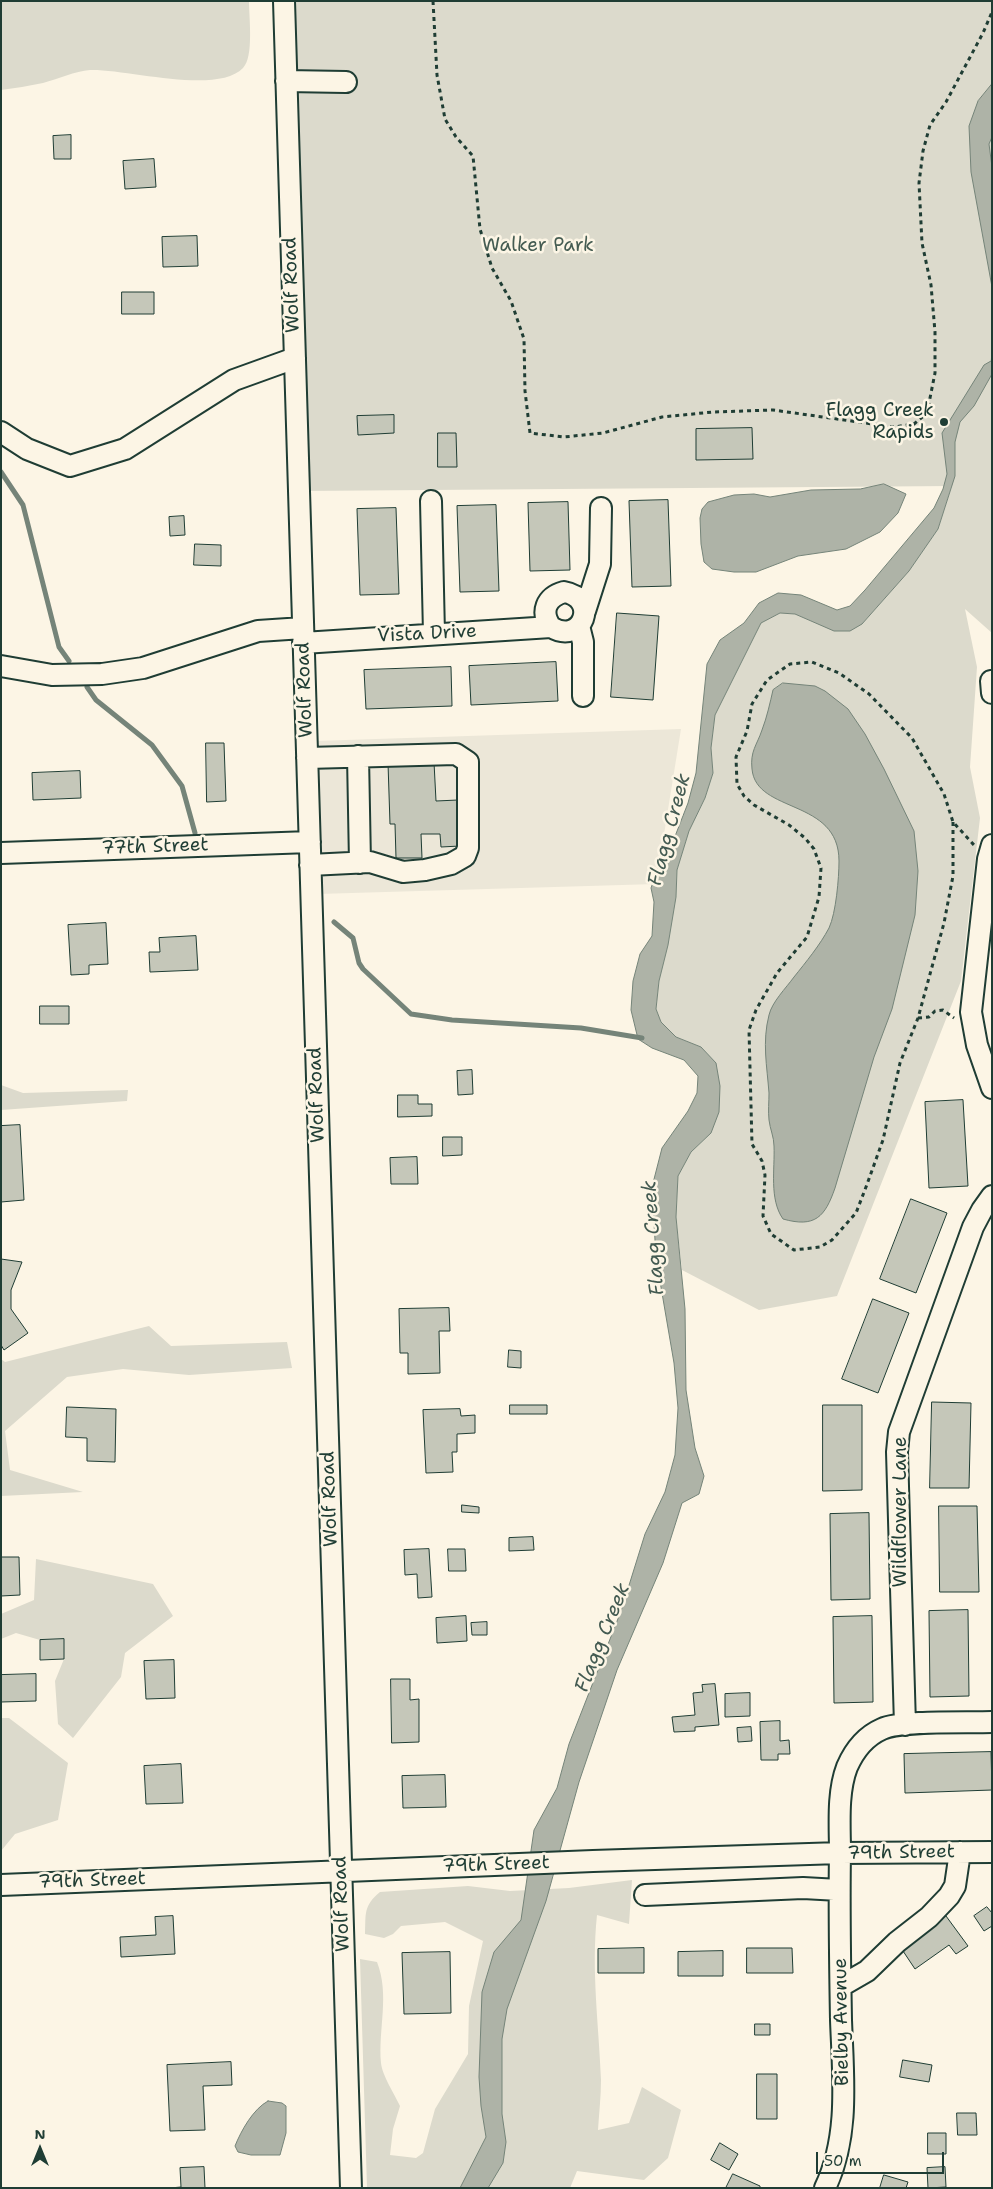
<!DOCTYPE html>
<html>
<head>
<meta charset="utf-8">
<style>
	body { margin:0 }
	#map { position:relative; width:993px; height:2189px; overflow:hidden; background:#fcf5e5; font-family:"Shantell Sans",sans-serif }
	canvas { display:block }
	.frame { position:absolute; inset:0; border:2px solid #1f3d34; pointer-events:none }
	.north { position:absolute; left:15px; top:2124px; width:50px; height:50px; -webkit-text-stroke:4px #fcf5e5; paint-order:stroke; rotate:0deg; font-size:14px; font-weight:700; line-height:20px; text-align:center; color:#1f3d34 }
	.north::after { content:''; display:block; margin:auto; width:18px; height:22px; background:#1f3d34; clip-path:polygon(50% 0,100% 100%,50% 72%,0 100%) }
	.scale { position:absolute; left:816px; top:2152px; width:128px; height:22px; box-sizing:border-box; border:2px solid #1f3d34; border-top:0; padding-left:6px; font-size:15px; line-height:18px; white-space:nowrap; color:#1f3d34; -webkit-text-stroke:4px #fcf5e5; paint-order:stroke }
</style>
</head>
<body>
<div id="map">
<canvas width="993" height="2189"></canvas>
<div class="frame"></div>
<div class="north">N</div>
<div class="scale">50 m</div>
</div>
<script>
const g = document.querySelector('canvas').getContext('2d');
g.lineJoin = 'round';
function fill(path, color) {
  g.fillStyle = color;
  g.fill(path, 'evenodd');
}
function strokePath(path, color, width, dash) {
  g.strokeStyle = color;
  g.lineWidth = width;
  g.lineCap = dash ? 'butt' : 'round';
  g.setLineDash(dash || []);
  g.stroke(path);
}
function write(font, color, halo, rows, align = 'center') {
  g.font = font + ' "Shantell Sans",sans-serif';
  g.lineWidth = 5;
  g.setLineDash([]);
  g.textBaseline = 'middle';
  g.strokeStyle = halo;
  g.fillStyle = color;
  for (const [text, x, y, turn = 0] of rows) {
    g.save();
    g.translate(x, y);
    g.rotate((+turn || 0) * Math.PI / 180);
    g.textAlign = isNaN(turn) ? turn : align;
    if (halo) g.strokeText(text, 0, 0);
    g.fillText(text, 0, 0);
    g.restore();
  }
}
const built = new Path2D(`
	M681,729L656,884L318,894L315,741Z`);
const green = new Path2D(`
	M1,1H249C249,18 254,57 243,68C217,95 128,69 90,70C75,71 58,79 43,83C29,86 15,88 1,90Z
	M289,1H992V633L965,609L977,667L970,767L980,818L961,981L837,1296L759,1310L682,1270L676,1217L678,1176L691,1152L711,1133L716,1064L701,1047L676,1037L661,1022L656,1009L659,981L668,945L676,897L677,870L689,831L705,798L713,773L711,748L715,715L761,623L780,613L796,614L814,622L862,624L909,571L938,529L952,486L299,491Z
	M1,1085L23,1093L128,1090L127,1101L1,1110Z
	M149,1326L171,1346L287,1342L292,1368L189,1375L123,1369L67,1377L5,1431L10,1470L83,1492L1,1496V1359L5,1362Z
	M36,1559L153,1584L173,1616L125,1653L121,1677L73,1738L58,1724L55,1681L64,1659V1640H40L16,1633L1,1639V1614L34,1600Z
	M1,1718H9L68,1763L58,1820L15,1834L1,1851Z
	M632,1880L629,1924L597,1915C591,1971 599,2025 601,2080C601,2097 599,2113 598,2130L629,2123L642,2087L681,2110L668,2158L644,2180L577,2171L570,2188H367L360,1959L377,1962C390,1995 378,2029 381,2063C382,2075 395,2095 400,2106L393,2129L390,2155L416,2158L423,2153L435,2109L468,2054L469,2006L483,1941L445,1922L401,1926L393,1934L384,1938L365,1934C366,1914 363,1906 380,1892L468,1886L510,1891L569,1888Z`);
const water = new Path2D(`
	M992,84V137L989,144L992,167V287L971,172L969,126L978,101Z
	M992,349V374L974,406L960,422L955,442V476L938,529L909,571L862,624L850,631H834L795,614L780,613L761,623L715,715L711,748L713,773L705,798L689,831L677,870L676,897L668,945L659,981L656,1009L661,1022L676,1037L701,1047L716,1063L720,1086L719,1112L711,1133L691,1152L678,1176L676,1217L685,1309L686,1390L695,1448L704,1476L699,1494L682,1503L663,1563L617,1670L579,1782L546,1901L507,2009L502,2039V2114L506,2142L503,2163L488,2188H460L486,2137L481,2106L479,2077L482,1992L494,1952L521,1920L534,1830L557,1788L569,1744L621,1611L645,1534L665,1492L675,1455L678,1408L674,1363L656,1258L652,1187L662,1148L688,1111L697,1093L698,1076L684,1060L652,1048L638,1039L631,1010L633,981L640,954L652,936L654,902L651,888L661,860L672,844L688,803L696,773L707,664L720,640L744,623L759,603L778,593L801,595L837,610L850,606L865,590L934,508L943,489L947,474L942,433L984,365L991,361Z
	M884,484L906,494L898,513L880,532L846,549L798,556L756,572H734L712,569L704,562L701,544L700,518L702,509L708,502L734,495L754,494L770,497L811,490L860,489Z
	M783,683L815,686L825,691L848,709L865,734L884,769L914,831L918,871L915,915L892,1009L874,1057L835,1188C825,1217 815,1228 783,1219C769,1199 775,1169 774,1146C774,1137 770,1129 769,1120C768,1111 769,1102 769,1093C767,1066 762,1042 769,1015C772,1002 786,988 794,977C806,962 820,945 829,928C836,913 839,878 839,861C839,798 756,814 752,769C750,751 757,745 762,730C767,717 770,703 773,690Z
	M268,2101L282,2103L286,2106V2133L280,2155H251L238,2152L235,2146C241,2131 253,2109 268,2101Z`);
const stream = new Path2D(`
	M1,472L23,505L59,647L69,661
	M87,687L96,700L152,745L182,786L195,833
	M334,922L353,938L359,963L363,969L411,1014L452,1020L581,1028L642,1038`);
const building = new Path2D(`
	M71,135V159H54L53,136Z
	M154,159L156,187L125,189L123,161Z
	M197,236L198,266L163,267L162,237Z
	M122,292H154V314H122Z
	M394,415V433L358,435L357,416Z
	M752,428L753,459L696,460V429Z
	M438,433H456L457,467H438Z
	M668,500L671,586L632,587L629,501Z
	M568,502L570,570L530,571L528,503Z
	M496,505L499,591L460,592L457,506Z
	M396,508L399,594L360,595L357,509Z
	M184,516L185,535L170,536L169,517Z
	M195,544L221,545V566L194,565Z
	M617,613L659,616L653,700L611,697Z
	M556,662L558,701L471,705L469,666Z
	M451,667L452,706L366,709L364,670Z
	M206,743H224L226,801L207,802Z
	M434,762L436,801L458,800L460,846L441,847L440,834H421L422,858H396L395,824H390L388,763Z
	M80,771L81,798L33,800L32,773Z
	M106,923L108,964L89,965V974L71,975L68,925Z
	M196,936L198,970L150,972L149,952H160L159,938Z
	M40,1006H69V1024H40Z
	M472,1070L473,1094L458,1095L457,1071Z
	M398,1095H418V1104H432V1116L398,1117Z
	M963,1100L968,1186L929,1188L925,1102Z
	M20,1125L24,1200L1,1202V1126Z
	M443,1137H462V1155L443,1156Z
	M417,1157L418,1184H391L390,1158Z
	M911,1199L947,1213L916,1293L880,1279Z
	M1,1259L22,1262L11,1290V1309L28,1333L4,1350L1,1345Z
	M873,1299L909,1313L878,1393L842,1379Z
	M449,1308L450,1331H439L440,1373L408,1374V1353H400L399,1309Z
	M509,1350L521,1351V1368L508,1367Z
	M932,1402L971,1403L969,1488H930Z
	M510,1405H547V1414H510Z
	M823,1405H862V1490L823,1491Z
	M67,1407L116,1409L115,1462L87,1461V1438L66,1437Z
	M460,1409L461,1416L475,1415V1433L457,1434V1452H452L453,1472L426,1473L423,1410Z
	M462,1505L479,1507V1513L462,1512Z
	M939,1506H977L979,1592H940Z
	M869,1513L870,1599L831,1600L830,1514Z
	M533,1537L534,1550L509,1551V1538Z
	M429,1549L432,1597L418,1598L417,1574L405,1575L404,1550Z
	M448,1549H465L466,1571H449Z
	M1,1557H19L20,1595L1,1596Z
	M968,1610L969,1696L930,1697L929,1611Z
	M466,1616L467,1641L437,1643L436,1618Z
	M872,1616L873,1702L834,1703L833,1617Z
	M487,1622V1635H472L471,1623Z
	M64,1639V1659L40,1660V1640Z
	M174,1660L175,1698L146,1699L144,1661Z
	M36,1674V1701L1,1702V1675Z
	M391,1679H410V1700L419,1699V1742L392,1743Z
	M715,1684L719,1725L695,1727V1731L674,1732L672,1717L695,1715L693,1693L703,1692L702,1685Z
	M750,1693V1716L725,1717V1694Z
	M780,1721V1741L789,1740L790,1754H778V1760H761L760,1722Z
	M751,1727L752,1741L738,1742L737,1728Z
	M991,1752L992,1790L905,1793L904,1754Z
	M181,1764L183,1803L146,1804L144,1766Z
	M445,1775L446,1807L403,1808L402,1776Z
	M987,1907L992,1913V1926L984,1931L974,1916Z
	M173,1916L175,1954L121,1957L120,1937L156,1935L155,1917Z
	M946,1916L968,1946L956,1954L949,1945L915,1969L901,1948Z
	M644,1948V1973H598V1949Z
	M747,1948H792L793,1973H747Z
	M723,1951V1976H678V1952Z
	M450,1952L451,2013L404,2014L402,1953Z
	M755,2024H770V2035H755Z
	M903,2060L932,2065L929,2082L900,2077Z
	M231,2062L232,2085L203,2086L205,2130L170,2131L167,2065Z
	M757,2074H777V2119H757Z
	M957,2113H976L977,2135H958Z
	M928,2133H946V2154H928Z
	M720,2143L738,2154L729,2170L711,2160Z
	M204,2167L205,2188H170L181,2187L180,2168Z
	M945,2167L946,2187L928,2188L927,2168Z
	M733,2174L760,2186V2188H726Z
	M884,2175L908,2182L906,2188H880Z`);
const path = new Path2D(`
	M433,1L437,75L445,119L456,137L473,156L480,229L492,268L511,301L524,339L525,391L530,433L564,437L603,433L662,417L713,412L773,410L894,427L914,424L927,413L935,373V332L931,285L922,243L919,183L923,151L930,125L946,102L983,33L992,12
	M953,822V876L944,923L918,1018L900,1063L883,1140L866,1187L856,1213L832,1240L820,1247L794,1250L771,1234L763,1216L765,1175L762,1161L752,1144L749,1030L756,1010L777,973L807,937L819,897L821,868L814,849L805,838L789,825L754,805L744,796L737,784L736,757L747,731L752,704L767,680L790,664L812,662L839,673L869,694L912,738L944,794L953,822L974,845
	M918,1018L929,1017L935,1011L943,1010L954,1018`);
const minor = new Path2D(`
	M284,1L351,2188
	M286,81L346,82
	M1,432L27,449L70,466L125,449L234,380L295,358
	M431,501L434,634
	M585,611L600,564L601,508
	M579,626L583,642V696
	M303,643L551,627C583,646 600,598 564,592C546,597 540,612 551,627
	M1,666L52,675L102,674L143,668L258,631L303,628
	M991,681L992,693
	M358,756L360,863
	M307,758L456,754L468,762V848L465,856L451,864L425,870L403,872L370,862L310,865
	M992,845L988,859L971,1012L977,1045L992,1088
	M1,853L310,842
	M905,1725L897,1452L899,1432L973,1227L982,1210L992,1196
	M1,1885L593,1861L840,1853L992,1852
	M645,1895L803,1888L839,1890
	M841,1986L867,1971L897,1942L929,1917L949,1896L955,1886L960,1852
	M825,2188C850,2136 843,2076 841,2020C840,1964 839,1909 840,1853C840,1826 837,1793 847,1767C854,1751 866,1736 882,1729C902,1720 967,1723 992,1722`);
const markers = [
	[944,422,5,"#1f3d34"]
];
const parkNames = [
	["Walker Park",538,246]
];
const streetNames = [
	["Wolf Road",292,285,-92],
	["Vista Drive",427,634,-3],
	["Wolf Road",305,690,-92],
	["77th Street",155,847,-2],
	["Wolf Road",317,1095,-92],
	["Wolf Road",330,1499,-92],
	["Wildflower Lane",901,1512,-90],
	["79th Street",901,1853,-1],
	["79th Street",496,1865,-2],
	["79th Street",92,1881,-2],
	["Wolf Road",342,1904,-92],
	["Bielby Avenue",842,2022,-91]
];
const poiNames = [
	["Flagg Creek",934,411],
	["Rapids",934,433]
];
const waterNames = [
	["Flagg Creek",670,830,-75],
	["Flagg Creek",654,1238,-94],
	["Flagg Creek",603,1638,-68]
];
fill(built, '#ece7d8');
fill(green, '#dcdacc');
fill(water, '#aeb3a7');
strokePath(water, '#758479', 1);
strokePath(stream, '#758479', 5);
fill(building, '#c5c7b9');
strokePath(building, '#1f3d34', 1);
strokePath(minor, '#1f3d34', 24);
strokePath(path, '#1f3d34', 3, [4, 4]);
strokePath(minor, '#fcf5e5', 20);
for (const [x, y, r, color] of markers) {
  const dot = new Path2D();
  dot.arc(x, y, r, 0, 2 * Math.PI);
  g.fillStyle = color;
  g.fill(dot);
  strokePath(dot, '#fcf5e5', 2);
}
write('19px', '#455c52', '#fcf5e5', parkNames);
write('19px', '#1f3d34', '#fcf5e5', streetNames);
write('19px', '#1f3d34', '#fcf5e5', poiNames, 'right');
write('italic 20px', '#435a51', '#fcf5e5', waterNames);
</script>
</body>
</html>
